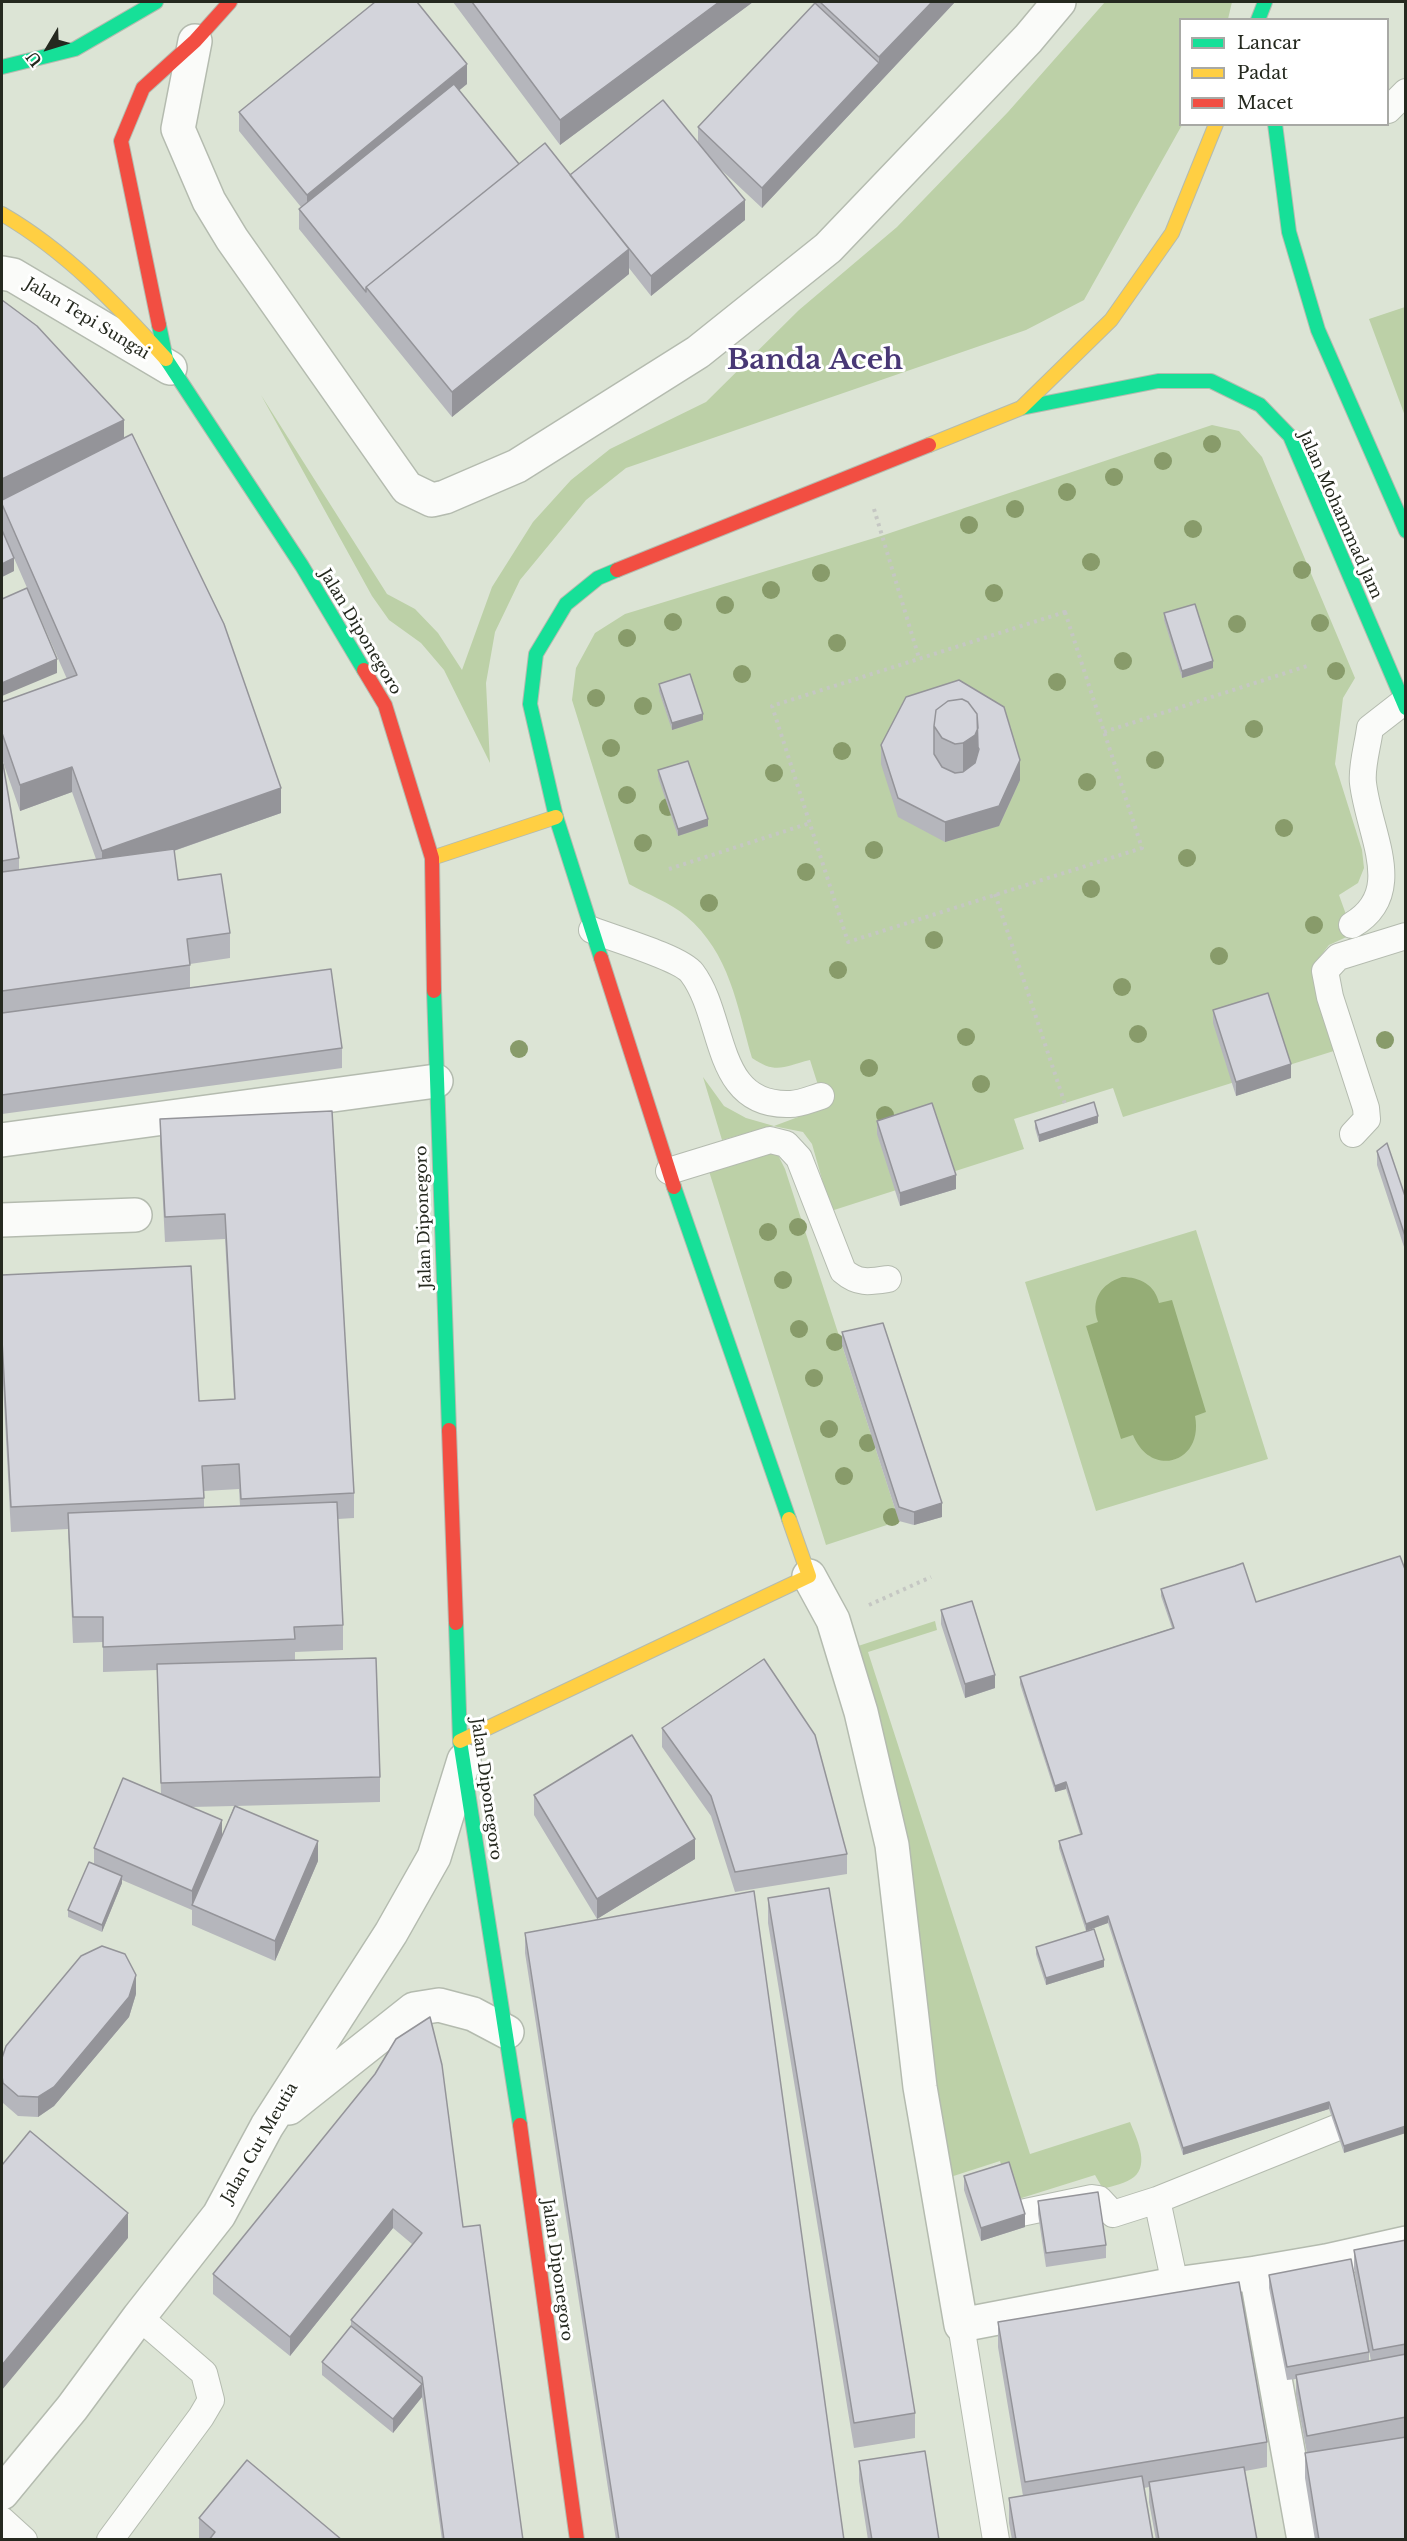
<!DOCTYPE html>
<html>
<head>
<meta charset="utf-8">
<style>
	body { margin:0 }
	#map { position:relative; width:1407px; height:2541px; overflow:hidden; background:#dce4d5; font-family:"Libre Baskerville",serif }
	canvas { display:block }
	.frame { position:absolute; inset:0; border:3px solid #25291f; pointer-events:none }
	.legend { position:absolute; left:1179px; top:18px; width:210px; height:108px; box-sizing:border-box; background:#fff; border:2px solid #a8a9a5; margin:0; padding:8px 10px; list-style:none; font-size:18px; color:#25291f }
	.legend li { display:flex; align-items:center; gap:12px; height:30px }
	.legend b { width:30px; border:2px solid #a8a9a5 }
	.north { position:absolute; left:18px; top:18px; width:60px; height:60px; -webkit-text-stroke:4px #fff; paint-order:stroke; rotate:232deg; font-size:16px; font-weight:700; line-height:24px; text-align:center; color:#25291f }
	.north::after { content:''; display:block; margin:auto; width:21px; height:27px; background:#25291f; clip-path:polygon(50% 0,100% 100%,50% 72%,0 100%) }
</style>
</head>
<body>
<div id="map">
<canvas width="1407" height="2541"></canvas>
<div class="frame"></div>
<ul class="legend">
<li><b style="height:8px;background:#16e098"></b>Lancar</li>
<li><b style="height:8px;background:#ffcf43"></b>Padat</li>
<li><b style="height:8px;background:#f24e42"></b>Macet</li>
</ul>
<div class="north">U</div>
</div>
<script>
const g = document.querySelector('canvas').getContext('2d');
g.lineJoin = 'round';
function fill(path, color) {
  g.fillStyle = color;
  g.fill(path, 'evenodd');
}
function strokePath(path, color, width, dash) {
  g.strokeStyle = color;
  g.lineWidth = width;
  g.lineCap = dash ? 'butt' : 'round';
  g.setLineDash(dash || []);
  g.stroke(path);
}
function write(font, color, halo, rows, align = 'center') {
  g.font = font + ' "Libre Baskerville",serif';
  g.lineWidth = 6;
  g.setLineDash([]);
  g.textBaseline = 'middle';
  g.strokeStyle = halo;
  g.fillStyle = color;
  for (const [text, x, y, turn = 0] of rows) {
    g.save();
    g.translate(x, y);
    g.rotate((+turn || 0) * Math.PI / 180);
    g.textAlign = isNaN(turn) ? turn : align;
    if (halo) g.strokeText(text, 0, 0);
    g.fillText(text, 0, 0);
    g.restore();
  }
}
const green = new Path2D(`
	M1105,2H1232L1228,19L1180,20L1182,125L1084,300L1026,330L626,468L586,500L520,580L495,632L486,683L490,763L444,670L421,643L389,620L372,596L261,395L387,594L415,609L438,633L462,670L492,587L533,522L571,480L610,449L706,402L799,310L897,227L1008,112Z
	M1405,307H1406L1405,416L1369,319Z
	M1212,425L1239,431L1262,457L1355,678L1343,698L1335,764L1362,850L1364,868L1358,883L1339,895L1353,934L1329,945L1315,963L1314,977L1337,1050L1123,1117L1113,1088L1014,1119L1024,1149L831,1211L812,1144L803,1132L773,1126L722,1140L703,1077L724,1106L746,1118L774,1126L825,1107L810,1060C784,1066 777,1075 752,1058C737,1006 730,953 686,916C671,903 647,894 629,884L572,700L576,668L595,633L625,614L881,536Z
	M768,1149L777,1153L785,1169L899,1521L826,1545L708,1168Z
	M1196,1230L1268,1459L1096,1511L1025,1282Z
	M935,1621L937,1630L868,1652L1030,2154L1130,2122C1136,2137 1150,2164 1134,2177C1127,2183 1112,2186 1103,2189L1095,2175L1012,2201L1000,2161L938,2181L855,1647Z`);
const water = new Path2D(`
	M1122,1277C1140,1277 1155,1285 1159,1303L1172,1300L1206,1412L1195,1416C1204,1463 1151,1479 1133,1435L1121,1439L1086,1326L1098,1322C1090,1300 1101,1284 1122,1277Z`);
const path = new Path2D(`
	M874,509L919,658
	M1065,612L1142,848L848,942L772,706Z
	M1104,732L1307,666
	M669,869L810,823
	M995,894L1065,1104
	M869,1605L931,1577`);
const lane = new Path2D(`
	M1388,110L1406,92
	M1352,925C1407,893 1369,835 1363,783C1361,767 1368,745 1370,728L1406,700
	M592,930C612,938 681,958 692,973C726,1018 713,1107 790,1104C800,1104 811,1099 821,1096
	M1353,1134L1367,1119L1366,1108L1330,997L1325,971L1338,957L1406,936
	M669,1171L770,1140L786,1144L799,1158L843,1271C858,1284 869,1282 888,1279
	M1021,2213L1092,2198L1099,2199L1113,2214L1157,2200
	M1175,2284L1157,2200L1336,2128
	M961,2325L996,2540
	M2,2520L24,2540
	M110,2540L201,2417L211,2400L204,2373L139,2317`);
const street = new Path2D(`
	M195,41L178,129L209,201L232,239L407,488L432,500L445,497L517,466L698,352L828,248L1028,39L1059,2
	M2,273L13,275L170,368
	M2,1140L436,1081
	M2,1220L135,1215
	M809,1576L833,1620L861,1712L892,1845L920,2087L961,2325L1175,2284L1256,2273L1326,2261L1406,2243
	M289,2108L414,2009L439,2005L473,2014L507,2032
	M1256,2273L1304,2540
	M2,2493L72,2408L139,2317L219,2215L267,2126L391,1933L434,1857L464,1760`);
const fast = new Path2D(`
	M1258,20L1265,2
	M2,67L75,49L156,2
	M1275,124L1289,232L1318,330L1406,531
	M159,325L166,359L302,566L364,670
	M1021,408L1158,381H1211L1260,405L1290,436L1406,708
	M601,958L556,817L530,704L536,654L566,604L598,578L617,570
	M434,991L449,1430
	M674,1187L789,1519
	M456,1623L460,1741L520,2125`);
const slow = new Path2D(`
	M2,214C66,251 117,305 166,359
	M929,445L1021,408L1111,320L1172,233L1216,124
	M432,858L556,817
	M460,1741L809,1576L789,1519`);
const jam = new Path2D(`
	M159,325L121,141L143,88L195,41L230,2
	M617,570L929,445
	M364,670L385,705L432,858L434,991
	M601,958L674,1187
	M449,1430L456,1623
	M520,2125L577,2540`);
const trees = [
	[1212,444],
	[1163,461],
	[1114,477],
	[1067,492],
	[1015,509],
	[969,525],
	[1193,529],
	[1091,562],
	[1302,570],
	[821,573],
	[771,590],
	[994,593],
	[725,605],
	[673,622],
	[1320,623],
	[1237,624],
	[627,638],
	[837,643],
	[1123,661],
	[1336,671],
	[742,674],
	[1057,682],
	[596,698],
	[643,706],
	[1254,729],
	[611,748],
	[842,751],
	[1155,760],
	[774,773],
	[1087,782],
	[627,795],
	[668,807],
	[1284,828],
	[643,843],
	[874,850],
	[1187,858],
	[806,872],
	[1091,889],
	[709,903],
	[1314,925],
	[934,940],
	[1219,956],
	[838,970],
	[1122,987],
	[1138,1034],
	[966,1037],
	[1385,1040],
	[519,1049],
	[869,1068],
	[981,1084],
	[885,1115],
	[798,1227],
	[768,1232],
	[783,1280],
	[799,1329],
	[835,1342],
	[814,1378],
	[829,1429],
	[868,1443],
	[844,1476],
	[892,1517]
];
const wall = new Path2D(`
	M453,2H753L560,145Z
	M815,2H955L762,208L715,164L745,220L651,296L629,268V274L452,417L299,229V209L301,207L239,131V112L467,84L459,90L519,164L570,175L698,142V127L815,3Z
	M2,300L124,439L281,813L174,851L178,880L230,933V958L190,964V988L342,1048V1068L2,1114V764L19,858V870L96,859L72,792L20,811L2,759V702L67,679L14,558V571L2,577Z
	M1164,613L1213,668L1182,678L1164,620Z
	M959,680L1020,780L999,826L945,842L898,817L881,764V745Z
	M659,684L703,720L672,730L659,691Z
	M658,770L708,826L678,836L658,777Z
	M1213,1010L1291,1078L1236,1096L1213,1023Z
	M332,1111L354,1493V1518L338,1519L343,1625V1650L295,1652V1660L380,1777V1802L235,1806L318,1861L275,1961L192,1925V1909V1910L122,1880V1883L102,1932L68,1917V1910L94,1864V1848L161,1794L157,1670L103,1672V1642L73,1643L68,1529L11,1532L2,1365V1275L199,1401L234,1399L225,1239L165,1242L160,1145V1119ZM239,1489L240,1506L204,1508V1491ZM234,1806L222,1836L191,1807Z
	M877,1121L956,1189L900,1206L877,1134Z
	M1035,1121L1098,1123L1039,1142L1035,1128Z
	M1377,1151L1406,1199V1253L1377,1165Z
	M842,1332L942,1517L914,1525L899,1521L842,1345Z
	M1400,1556L1344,2153L1329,2109L1183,2155L1108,1923L1086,1931L1059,1848V1841L1080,1834L1066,1789L1055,1792L1020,1684V1677L1172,1628L1161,1596V1589L1256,1602Z
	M941,1610L995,1688L965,1698L941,1624Z
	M662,1728L847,1854V1874L735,1892L711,1816L662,1747Z
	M534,1795L695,1859L597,1919L534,1815Z
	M768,1898L915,2413V2438L854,2448L768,1923Z
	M525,1933L844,2540H616L525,1953Z
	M1036,1947L1104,1967L1046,1985L1036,1954Z
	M136,1994L129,2017L54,2106L38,2117L18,2116L3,2103L2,2096V2058Z
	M375,2074L463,2227L523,2540H442L422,2397L393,2433L322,2375V2362L351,2326V2320L412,2244L393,2228L290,2356L213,2294V2274Z
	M964,2176L1025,2227L981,2241L964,2190Z
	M1038,2201L1106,2245V2258L1046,2267L1038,2214Z
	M1406,2240V2540H1315L1305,2478V2453H1307L1296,2395V2379L1287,2380L1269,2288V2275L1369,2352V2361H1371L1354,2269V2250Z
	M998,2322L1267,2442V2467L1245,2471L1257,2540H1156L1149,2502V2487L1144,2488L1153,2540H1012L1009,2523V2498L1023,2496L998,2347Z
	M859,2461L939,2540H868L859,2481Z
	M199,2518L342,2540H199Z`);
const shadedWall = new Path2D(`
	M719,2H753L560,145V120Z
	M932,2H955L762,208V188L879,63V57Z
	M467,64V84L307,215V195Z
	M745,200V220L651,296V276Z
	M629,249V274L452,417V392Z
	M124,420V446L2,504V479Z
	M14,558V571L2,577V564Z
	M57,659V673L2,696V683Z
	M1213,661V668L1182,678V671Z
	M703,714V720L672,730V723Z
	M978,728V777L963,792V743Z
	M1020,760V780L999,826L945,842V822Z
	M72,767V792L20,811V785Z
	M281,788V813L102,876V851Z
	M708,819V826L678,836V829Z
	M1291,1064V1078L1236,1096V1082Z
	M1098,1116V1123L1039,1142V1135Z
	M956,1175V1189L900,1206V1193Z
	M942,1503V1517L914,1525V1512Z
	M995,1675V1688L965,1698V1684Z
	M1066,1782V1789L1055,1792V1786Z
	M222,1820V1840L192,1905V1910V1891Z
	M695,1839V1859L597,1919V1899Z
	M318,1841V1861L275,1961V1941Z
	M122,1876V1883L102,1932V1925Z
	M1108,1916V1923L1086,1931V1924Z
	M1104,1960V1967L1046,1985V1978Z
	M136,1975V1994L129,2017L54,2106L38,2117V2097Z
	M1329,2102V2109L1183,2155V2148Z
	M1406,2126V2133L1344,2153V2146Z
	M393,2209V2228L290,2356V2337Z
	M128,2213V2238L2,2390V2365Z
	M1025,2214V2227L981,2241V2228Z
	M422,2384V2397L393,2433V2419Z`);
const building = new Path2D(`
	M375,2H417L467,64L307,195L239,112Z
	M472,2H719L560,120Z
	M820,2H932L879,57Z
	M815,3L879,63L762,188L698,127Z
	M454,84L519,164L366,287V292L299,209Z
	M663,100L745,200L651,276L570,175Z
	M545,143L629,249L452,392L366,287Z
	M2,300L37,326L124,420L2,479Z
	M132,434L224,624L281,788L102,851L72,767L20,785L2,733V702L77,675L2,504V500Z
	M2,530L14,558L2,564Z
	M27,588L57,659L2,683V599Z
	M1195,604L1213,661L1182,671L1164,613Z
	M690,674L703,714L672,723L659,684Z
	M959,680L1004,707L1020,760L999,806L945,822L898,798L881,745L906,697ZM962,699L968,702L977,714L978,747L979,749L975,763L963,772L955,773L942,767L934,754V726L936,710L948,701Z
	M962,699L968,702L977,714L978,728L975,735L963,743L955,744L942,738L934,726L936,710L948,701Z
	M688,761L708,819L678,829L658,770Z
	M2,764H3L19,858L2,861Z
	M174,849L178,880L221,874L230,933L187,939L190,965L2,991V872Z
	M331,969L342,1048L2,1095V1013Z
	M1268,993L1291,1064L1236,1082L1213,1010Z
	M1094,1102L1098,1116L1039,1135L1035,1121Z
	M932,1103L956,1175L900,1193L877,1121Z
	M332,1111L354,1493L241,1499L239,1464L202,1466L204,1498L11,1507L2,1340V1275L191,1266L199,1401L235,1399L225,1214L165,1217L160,1119Z
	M1387,1143L1406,1199V1239L1377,1151Z
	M883,1323L942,1503L914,1512L899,1507L842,1332Z
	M337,1502L343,1625L294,1627L295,1639L103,1647V1617H73L68,1513Z
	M1400,1556L1406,1572V2126L1344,2146L1329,2102L1183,2148L1108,1916L1086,1924L1059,1841L1082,1834L1066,1782L1055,1786L1020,1677L1174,1628L1161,1589L1235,1566L1243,1563L1256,1602Z
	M972,1601L995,1675L965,1684L941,1610Z
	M376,1658L380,1777L161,1783L157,1664Z
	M764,1659L815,1735L847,1854L735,1872L711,1796L662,1728Z
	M632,1735L695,1839L597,1899L534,1795Z
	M123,1778L222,1820L192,1891L94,1848Z
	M235,1806L318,1841L275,1941L192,1905Z
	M89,1862L122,1876L102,1925L68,1910Z
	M829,1888L915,2413L854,2423L768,1898Z
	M754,1891L844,2540H619L525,1933Z
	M1094,1929L1104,1960L1046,1978L1036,1947Z
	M102,1946L125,1954L136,1975L129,1997L54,2087L38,2097L18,2096L3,2083L2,2076V2058L6,2046L81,1956Z
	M430,2017L442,2065L463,2227L480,2225L523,2540H444L422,2377L351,2320L422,2233L393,2209L290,2337L213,2274L375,2074L396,2039Z
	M30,2131L128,2213L2,2365V2165Z
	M1009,2162L1025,2214L981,2228L964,2176Z
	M1098,2192L1106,2245L1046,2253L1038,2201Z
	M1406,2240V2344L1373,2350L1354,2250Z
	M1351,2259L1369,2352L1287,2367L1269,2275Z
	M1239,2282L1267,2442L1025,2482L998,2322Z
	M351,2326L422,2384L393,2419L322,2362Z
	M1406,2354V2417L1307,2436L1296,2375Z
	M1406,2437V2540H1319L1305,2453Z
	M925,2451L939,2540H872L859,2461Z
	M247,2460L342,2540H209L215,2532L199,2518Z
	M1244,2467L1257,2540H1159L1149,2482Z
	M1142,2476L1153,2540H1016L1009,2498Z`);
const streetNames = [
	["Jalan Tepi Sungai",87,319,31],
	["Jalan Mohammad Jam",1340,515,66],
	["Jalan Diponegoro",360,632,59],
	["Jalan Diponegoro",424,1217,-92],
	["Jalan Diponegoro",486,1789,82],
	["Jalan Cut Meutia",260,2143,-60],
	["Jalan Diponegoro",557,2270,82]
];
const townNames = [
	["Banda Aceh",815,361]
];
fill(green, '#bcd0a7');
fill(water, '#95ad76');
strokePath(lane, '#b4bbaf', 28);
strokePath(street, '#b4bbaf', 36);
strokePath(fast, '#b4bbaf', 16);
strokePath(slow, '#b4bbaf', 16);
strokePath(jam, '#b4bbaf', 16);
strokePath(path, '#c5c7c3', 4, [3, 4.5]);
strokePath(lane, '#fafbf9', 26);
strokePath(street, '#fafbf9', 33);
strokePath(fast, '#16e098', 14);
strokePath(slow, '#ffcf43', 14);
strokePath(jam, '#f24e42', 14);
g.fillStyle = '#889b6a';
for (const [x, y] of trees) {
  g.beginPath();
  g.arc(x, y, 9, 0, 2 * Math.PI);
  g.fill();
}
fill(wall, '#b5b6bc');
fill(shadedWall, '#949499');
fill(building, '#d3d4db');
strokePath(building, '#949499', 1.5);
write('16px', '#25291f', '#fff', streetNames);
write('bold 28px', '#483875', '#fff', townNames);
</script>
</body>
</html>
